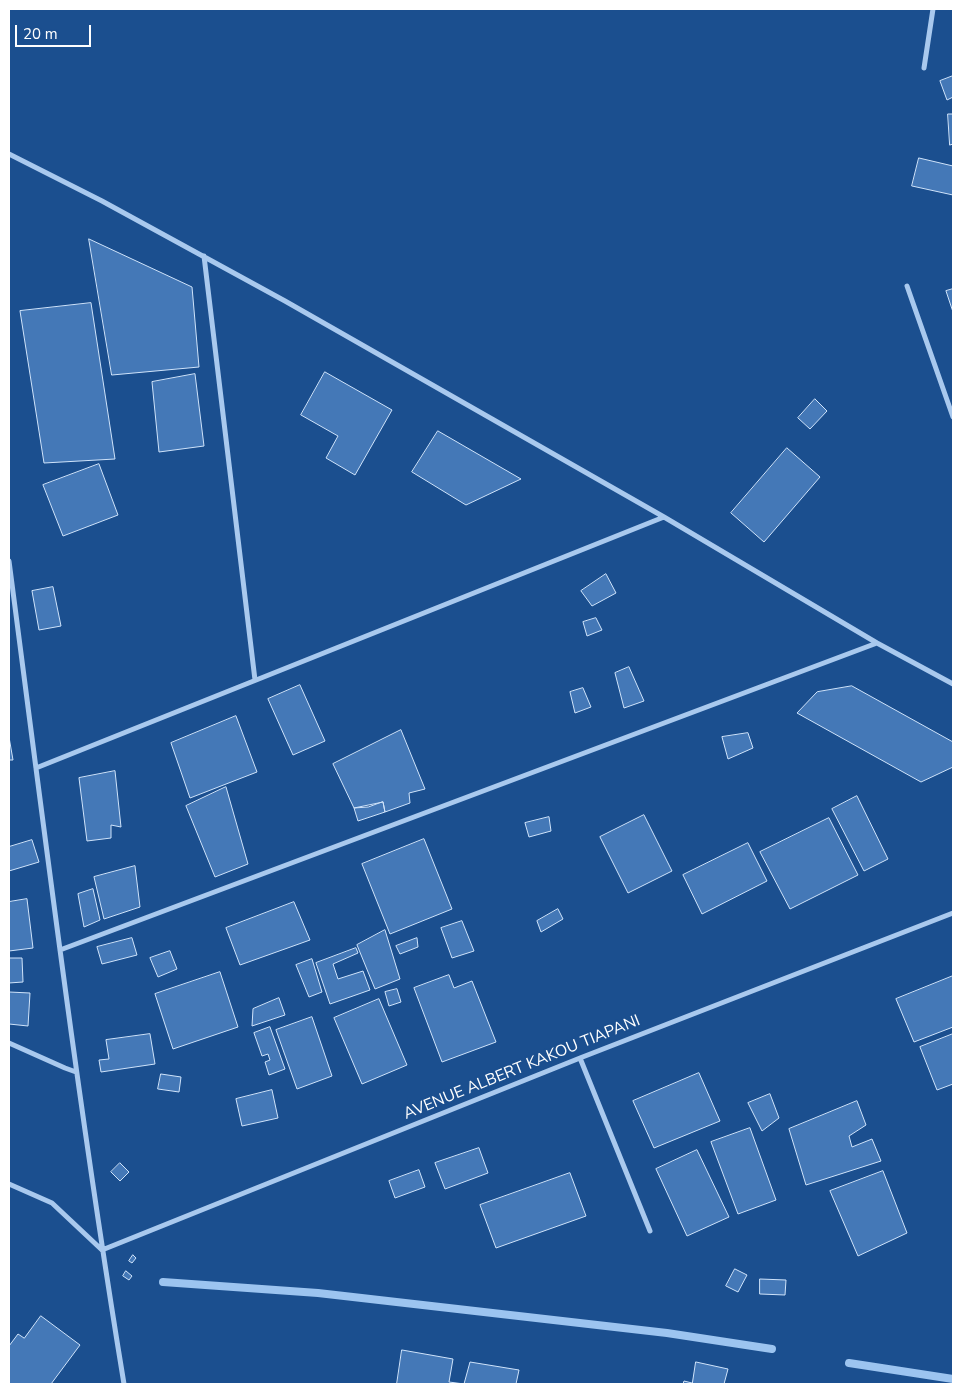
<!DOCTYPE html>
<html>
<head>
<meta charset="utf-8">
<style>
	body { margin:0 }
	#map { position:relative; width:962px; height:1393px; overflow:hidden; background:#1b4f8f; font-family:"Nunito Sans",sans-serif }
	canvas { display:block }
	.frame { position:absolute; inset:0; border:10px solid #fff; pointer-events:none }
	.scale { position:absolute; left:15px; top:25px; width:76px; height:22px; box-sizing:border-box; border:2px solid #fff; border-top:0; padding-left:6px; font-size:15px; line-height:18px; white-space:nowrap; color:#fff; -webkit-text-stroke:4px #1b4f8f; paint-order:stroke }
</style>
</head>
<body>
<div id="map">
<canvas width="962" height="1393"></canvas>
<div class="frame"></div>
<div class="scale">20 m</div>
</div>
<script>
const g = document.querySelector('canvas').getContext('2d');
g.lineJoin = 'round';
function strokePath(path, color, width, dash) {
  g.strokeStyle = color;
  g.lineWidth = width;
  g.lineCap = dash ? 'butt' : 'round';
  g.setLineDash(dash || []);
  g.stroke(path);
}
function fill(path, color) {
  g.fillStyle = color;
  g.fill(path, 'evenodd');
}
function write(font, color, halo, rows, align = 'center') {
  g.font = font + ' "Nunito Sans",sans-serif';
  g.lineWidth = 4;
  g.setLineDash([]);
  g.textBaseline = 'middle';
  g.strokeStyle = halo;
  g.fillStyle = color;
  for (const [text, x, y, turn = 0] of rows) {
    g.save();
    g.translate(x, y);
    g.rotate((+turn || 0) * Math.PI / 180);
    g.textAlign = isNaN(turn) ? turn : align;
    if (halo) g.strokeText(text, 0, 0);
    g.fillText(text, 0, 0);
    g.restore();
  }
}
const stream = new Path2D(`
	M163,1282L318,1293L667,1333L772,1349
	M849,1363L953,1379`);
const building = new Path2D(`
	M953,76V97L947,100L940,81Z
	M948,114H953V144L950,145Z
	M919,158L953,166V195L912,186Z
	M89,239L192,287L199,367L112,375Z
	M953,289V312L946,291Z
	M91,303L115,459L44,463L20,311Z
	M325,372L392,410L355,475L326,458L338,436L301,415Z
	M195,374L204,446L159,452L152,382Z
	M815,399L827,411L810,429L798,418Z
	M438,431L521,479L466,505L412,472Z
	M787,448L820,477L764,542L731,513Z
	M99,464L118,515L63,536L43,485Z
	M606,574L616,593L592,606L581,591Z
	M53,587L61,626L39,630L32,591Z
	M596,618L602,630L587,636L583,622Z
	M629,667L644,701L624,708L615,673Z
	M300,685L325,741L293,755L268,699Z
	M852,686L953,742V767L921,782L797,713L817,692Z
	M583,688L591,707L575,713L570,692Z
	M236,716L257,772L190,798L171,743Z
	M401,730L425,789L409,793L410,803L385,812L383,802L354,808L333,764Z
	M748,733L753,748L728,759L722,737Z
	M9,737L13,760H9Z
	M115,771L121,827L111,825V838L87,841L79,778Z
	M226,787L248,864L215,877L186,806Z
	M857,796L888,859L864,871L832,809Z
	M383,802L385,812L358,821L354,808L368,807Z
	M644,815L672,871L628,893L600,837Z
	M549,817L551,831L529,837L525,823Z
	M829,818L858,875L790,909L760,852Z
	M424,839L452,909L390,934L362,864Z
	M32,840L39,862L9,871V847Z
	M748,843L767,881L702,914L683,875Z
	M135,866L140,907L104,919L94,877Z
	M93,889L100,920L84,927L78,894Z
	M27,899L33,948L9,951V902Z
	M294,902L310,940L240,965L226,928Z
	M558,909L563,919L541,932L537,921Z
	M462,921L474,951L452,958L441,928Z
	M385,930L400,979L375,989L357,945Z
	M132,938L137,955L102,964L97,947Z
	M417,938L418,947L400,954L396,946Z
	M356,948L358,953L333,964L338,979L363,971L370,990L330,1004L316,963Z
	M170,951L177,969L158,977L150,958Z
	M9,958H22L23,982L9,983Z
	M312,959L322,992L309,997L296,965Z
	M220,972L238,1027L173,1049L155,994Z
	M449,975L454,988L472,981L496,1042L442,1062L414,988Z
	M953,976V1027L914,1042L896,999Z
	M397,989L401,1002L389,1006L385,992Z
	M9,992L30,993L28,1026L9,1024Z
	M279,998L285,1015L252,1026L253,1009Z
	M379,999L407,1065L362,1084L334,1018Z
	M312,1017L332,1076L297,1089L276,1030Z
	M270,1027L285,1069L269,1075L265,1062L270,1060L268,1054L262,1056L254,1033Z
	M150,1034L155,1064L101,1072L99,1060L109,1059L106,1040Z
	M953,1034V1084L937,1090L920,1047Z
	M699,1073L720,1121L654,1148L633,1101Z
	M161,1074L181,1077L179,1092L158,1089Z
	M272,1090L278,1118L242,1126L236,1099Z
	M770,1094L779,1118L762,1131L748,1103Z
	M857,1101L866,1125L849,1136L852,1147L872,1139L881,1161L806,1185L789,1129Z
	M750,1128L776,1200L738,1214L711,1142Z
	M479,1148L488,1173L445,1189L435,1163Z
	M697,1150L729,1217L687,1236L656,1169Z
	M120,1163L129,1172L120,1181L111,1172Z
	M419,1170L425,1187L395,1198L389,1181Z
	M883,1171L907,1233L858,1256L830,1191Z
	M570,1173L586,1216L496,1248L480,1205Z
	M133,1255L136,1258L132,1263L129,1261Z
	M735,1269L747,1275L738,1292L726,1286Z
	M126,1271L132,1276L129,1280L123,1276Z
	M760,1279L786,1280L785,1295L760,1294Z
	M41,1316L80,1345L51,1384H9V1346L18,1334L24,1338Z
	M402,1350L453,1359L449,1382L464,1384L470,1362L519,1370L516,1384H397Z
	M696,1362L728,1369L724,1384H683L684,1381L692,1383Z`);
const minor = new Path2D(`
	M924,68L933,9
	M9,154L102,201L285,301L664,517L877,643L953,684
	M204,256L255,680
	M907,286L953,417
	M9,561C45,836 79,1111 124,1384
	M36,768L664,517
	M60,950L877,643
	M9,1043L65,1068L76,1072
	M580,1058L650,1231
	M9,1184L52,1203L102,1250
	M102,1250L580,1058L953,913`);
const streetNames = [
	["AVENUE ALBERT KAKOU TIAPANI",522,1068,-22]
];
strokePath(stream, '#9cc4f0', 8);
fill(building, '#4478b7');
strokePath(building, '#cfe3fa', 1);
strokePath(minor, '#a9c9ee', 5);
write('16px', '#fff', '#1b4f8f', streetNames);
</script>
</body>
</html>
